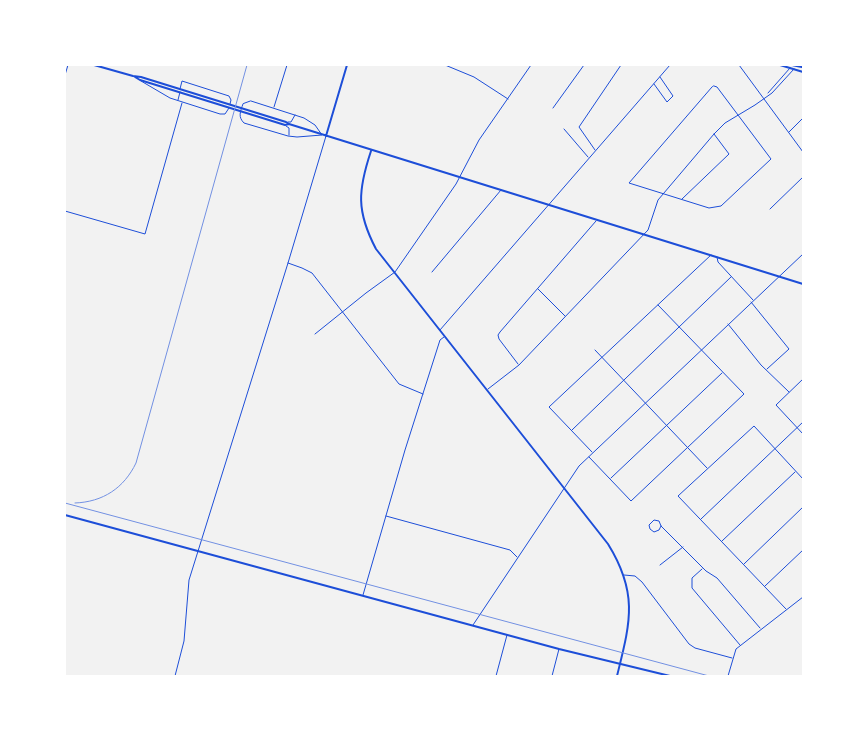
<!DOCTYPE html>
<html>
<head>
<meta charset="utf-8">
<style>
	body { margin:0 }
	#map { position:relative; width:868px; height:741px; overflow:hidden; background:#f2f2f2; font-family:Merriweather,serif }
	canvas { display:block }
	.frame { position:absolute; inset:0; border:66px solid #fff; pointer-events:none }
</style>
</head>
<body>
<div id="map">
<canvas width="868" height="741"></canvas>
<div class="frame"></div>
</div>
<script>
const g = document.querySelector('canvas').getContext('2d');
g.lineJoin = 'round';
function strokePath(path, color, width, dash) {
  g.strokeStyle = color;
  g.lineWidth = width;
  g.lineCap = dash ? 'butt' : 'round';
  g.setLineDash(dash || []);
  g.stroke(path);
}
const minor = new Path2D(`
	M445,65L474,77L508,99
	M65,75L68,65
	M141,81L170,98L220,114H225L229,108
	M654,84L667,102L673,96L660,77
	M714,86L717,87L771,159L721,206L709,208L629,183L712,87Z
	M180,89L182,81L229,96L231,100L230,104
	M768,93L790,68
	M178,100L180,92
	M251,101L304,118L315,125L322,135L297,137L288,136L244,123C238,117 240,112 243,104Z
	M274,107L287,65
	M553,108L584,65
	M288,122H291L295,115
	M286,126L289,128V135
	M564,129L588,157
	M789,132L803,118
	M595,150L579,127L621,65
	M682,199L729,154L714,134
	M770,209L803,177
	M65,211L145,234L182,103
	M717,257L718,262L753,300
	M288,263L302,268L312,273L399,384L423,394
	M432,272L501,190
	M538,289L565,316
	M751,302L789,349L767,369
	M728,324L761,365L789,392
	M440,330L670,65
	M315,334L366,293L395,272L456,184L479,140L531,65
	M595,350L707,468
	M518,364L499,339L498,335L500,332L596,221
	M803,379L776,405L803,434
	M488,389L519,365L648,230L658,200L714,134L725,123L755,105L772,93L794,69
	M572,430L731,277
	M592,452L549,407L711,255
	M589,457L631,501L744,394L658,305
	M611,478L722,373
	M386,516L510,550L517,557
	M701,519L803,422
	M661,526L659,530L654,532L650,529L649,525L654,520L659,521L661,526L706,571L717,578L760,628
	M722,541L795,472
	M744,564L803,507
	M660,565L683,547
	M702,569L692,578V588L740,645
	M624,575L635,576L642,582L689,644L695,648L732,658
	M765,586L803,550
	M363,595L405,450L440,340L444,337
	M786,609L678,496L754,426L803,479
	M496,676L507,635
	M552,676L559,649`);
const tertiary = new Path2D(`
	M739,65L803,152
	M473,625L579,466L803,254
	M175,676L184,641L189,580L288,263L326,136
	M728,676L736,649L803,597`);
const secondary = new Path2D(`
	M94,65L133,76L141,77L286,122L289,124L803,284
	M780,65L803,72
	M135,77L140,80L285,125L289,124
	M326,136L347,65
	M371,151C358,190 356,211 376,249L608,544C639,594 630,623 617,676`);
const primary = new Path2D(`
	M65,515L559,649L670,676`);
const motorway = new Path2D(`
	M793,65L803,67`);
const rail = new Path2D(`
	M65,503L709,676
	M75,503C103,502 124,488 136,463L247,65`);
strokePath(minor, '#1d4ed8', 1);
strokePath(tertiary, '#1d4ed8', 1);
strokePath(secondary, '#1d4ed8', 2);
strokePath(primary, '#1d4ed8', 2);
strokePath(motorway, '#1d4ed8', 2.5);
strokePath(rail, '#7290e2', 1);
</script>
</body>
</html>
